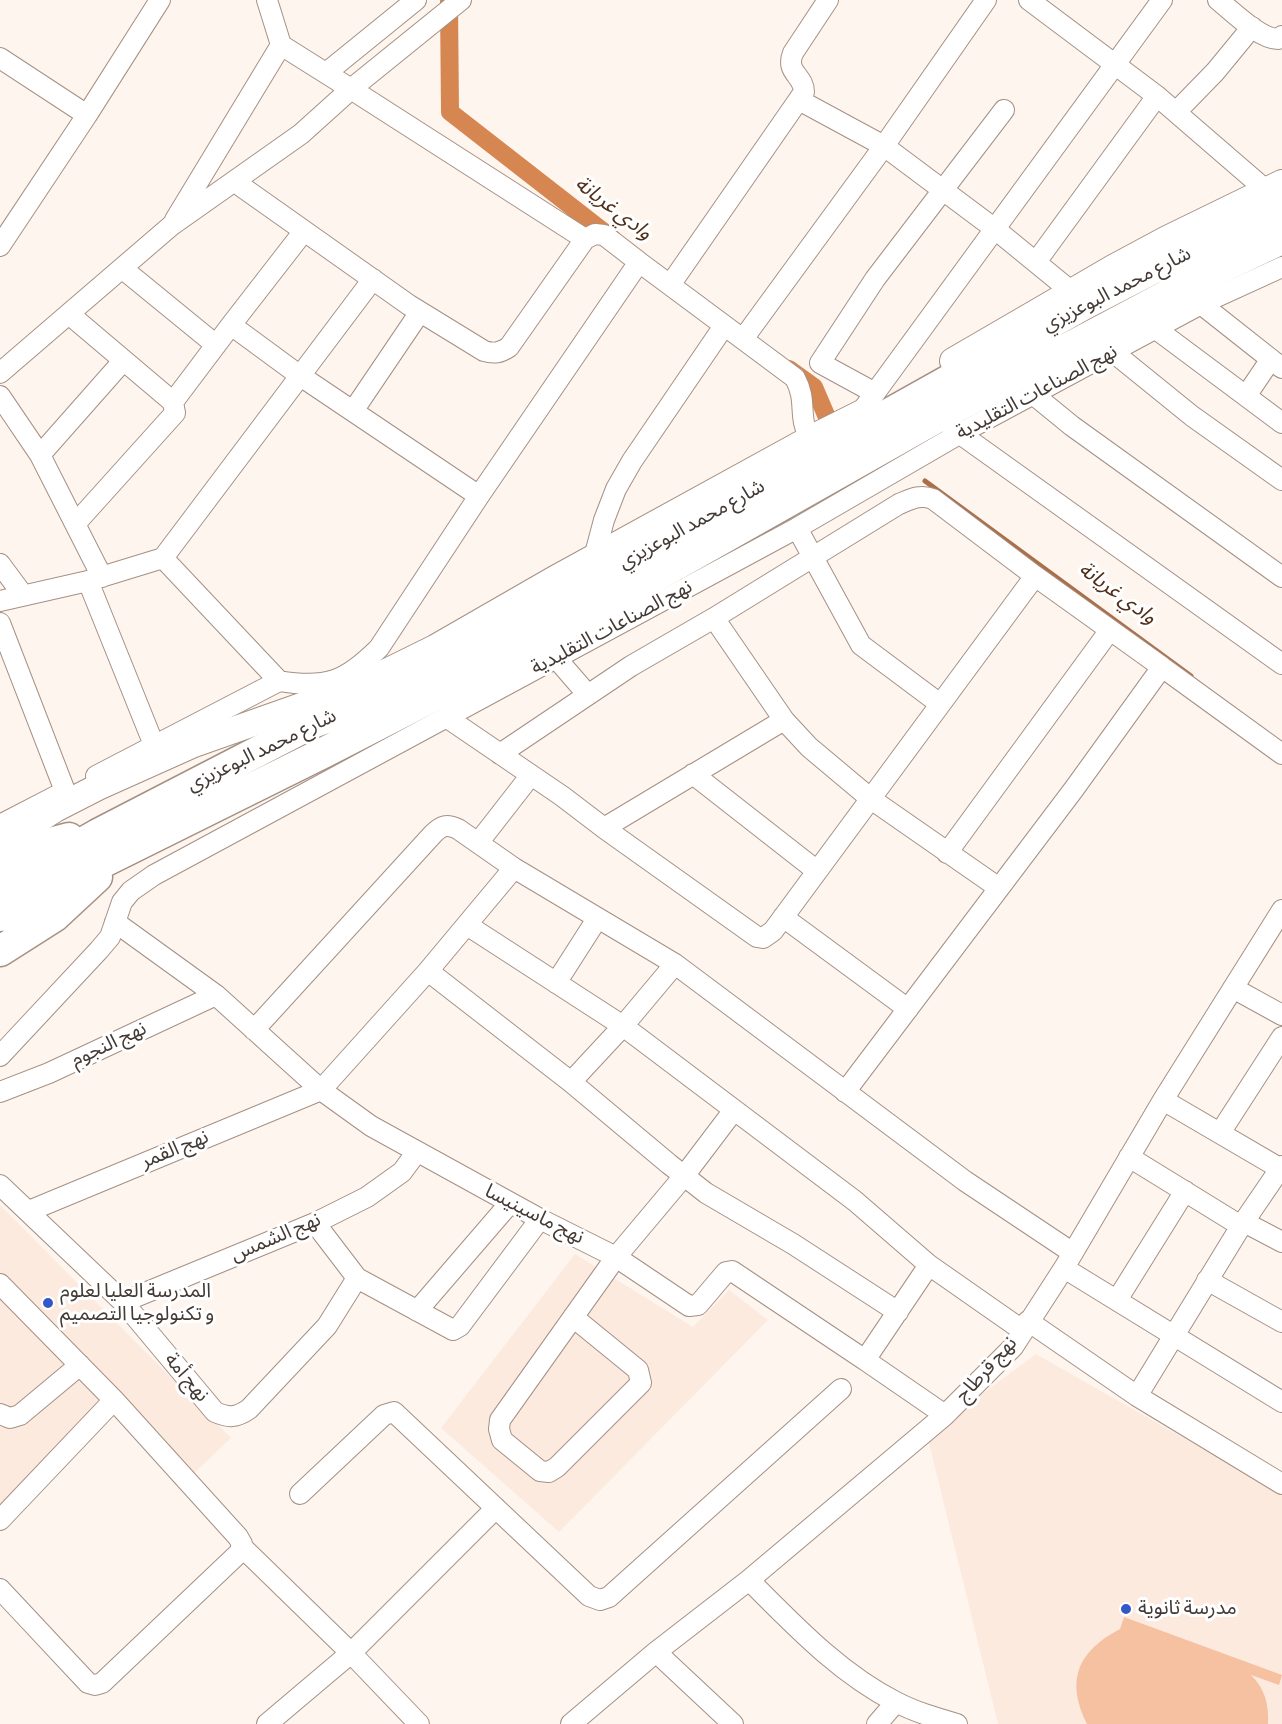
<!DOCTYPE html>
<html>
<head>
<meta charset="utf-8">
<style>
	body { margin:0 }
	canvas { display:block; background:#fef5ef }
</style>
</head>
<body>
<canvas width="1282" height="1724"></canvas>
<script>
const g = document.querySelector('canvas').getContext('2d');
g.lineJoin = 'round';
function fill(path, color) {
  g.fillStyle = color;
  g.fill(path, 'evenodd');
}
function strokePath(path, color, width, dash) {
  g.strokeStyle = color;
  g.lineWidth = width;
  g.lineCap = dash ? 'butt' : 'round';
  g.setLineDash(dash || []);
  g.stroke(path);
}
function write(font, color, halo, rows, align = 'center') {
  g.font = font + ' "Sofia Sans Condensed","Noto Sans Arabic",sans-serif';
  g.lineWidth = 6;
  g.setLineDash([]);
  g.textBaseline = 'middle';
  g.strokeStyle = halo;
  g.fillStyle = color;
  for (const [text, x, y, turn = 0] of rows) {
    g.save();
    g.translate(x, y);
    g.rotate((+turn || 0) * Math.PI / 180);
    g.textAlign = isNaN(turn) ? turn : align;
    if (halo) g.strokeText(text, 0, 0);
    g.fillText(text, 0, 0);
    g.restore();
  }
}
const built = new Path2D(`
	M0,1205L231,1438L190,1477L117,1400L0,1524Z
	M575,1254L693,1327L729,1290L768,1320L559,1532L441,1428Z
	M1036,1354L1282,1494V1724H998L927,1435Z`);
const green = new Path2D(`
	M1124,1617L1282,1675L1279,1685L1251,1675C1265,1689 1269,1704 1268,1724H1087C1065,1680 1078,1651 1120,1629Z`);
const stream = new Path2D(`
	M925,481L1191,676`);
const canal = new Path2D(`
	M449,2L450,112L613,239
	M789,369L814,387L826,415`);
const minor = new Path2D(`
	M267,0L281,45L351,89L461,0
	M1029,0L1157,96L1267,191
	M1218,0C1233,12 1260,39 1278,39L1282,36
	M0,58L87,115L0,246
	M326,73L416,0
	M799,100L884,146L995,229L1072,292
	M1176,112L1215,72L1252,27
	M87,115L160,0
	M175,220L281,45
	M639,262L795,378C808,402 797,415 810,439
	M1036,262L1157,96
	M123,269L216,345
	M670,285L804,92C804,75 785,73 793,53L828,0
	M1201,304L1282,368
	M69,314L173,402L175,413L76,523
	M231,325L299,375L479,496
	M1156,329L1282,423
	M743,339L884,146L986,0
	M1106,345L1113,352L1192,416L1282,480
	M0,373L172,225L301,134L351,89L585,239L509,347C500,353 494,354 484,351L409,305L235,182
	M875,393L820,363L875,279L1004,110
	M1034,395L1072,426L1282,577
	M0,396L40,455L102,577
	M1246,396L1271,359
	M173,402L231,325L304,231
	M353,411L420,312
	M868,421L863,411L864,408L1162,0
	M952,428L1282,664
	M40,455L123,361
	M797,528L861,645L940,704
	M163,558L373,279
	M0,564L23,595
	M592,565L604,520L616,489L632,461L724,326
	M88,581L154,745
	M0,601L88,581L163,558L279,681
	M714,618L784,720L809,747L871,799L999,888
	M0,623L65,791
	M556,658L588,695
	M1162,667L1282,754
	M446,717L562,796L604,828L757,937L763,938L773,931L1035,576
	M500,754L631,666L714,618L899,504C911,499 920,494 933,499L1035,576L1162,667L1074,789L845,1092
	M693,774L817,871
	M96,776L279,681C326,689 345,682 379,648L479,496L639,262L604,235L595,234L585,239
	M0,825L56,796
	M604,828L784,720
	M478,843L531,775
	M947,853L1110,630
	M783,917L908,1009
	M115,922L216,995L321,1090L371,1126L540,1219L616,1257L689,1306L698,1305L726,1272L732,1271L865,1360L929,1265
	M467,925L623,1026L675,964
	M428,971L571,1082L623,1026L855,1201L929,1265L1022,1330
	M556,983L597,919
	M1233,988L1282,1015
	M254,1030L433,834C442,825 447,824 458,829L514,868L675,964L965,1181L1073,1253
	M0,1056L99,950L110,937L122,902L131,891L154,875L797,528L959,434L1201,304L1282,267
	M571,1082L669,1164L706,1193L793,1244L898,1312
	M0,1092L49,1073L216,995
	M1163,1100L1281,1169
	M1220,1133L1282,1037
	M1129,1157L1241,1226
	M0,1185L123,1302L215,1412C229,1418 236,1418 249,1409L327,1326L357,1278L315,1223
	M29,1211L321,1090L428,971L514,868
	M1244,1222L1282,1242
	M1064,1268L1282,1402
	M357,1278L453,1330L460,1326L540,1219
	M1207,1280L1282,1322
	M0,1284L114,1400L238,1537L242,1544L240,1552L102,1683L95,1685L88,1683L0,1589
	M1117,1300L1185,1191
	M123,1302L315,1223L367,1197L402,1172L416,1153
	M417,1311L510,1203
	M573,1317L638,1370L641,1383L557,1467L549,1472L540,1471L502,1440L499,1429L500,1420L616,1257L684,1176L734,1110
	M1028,1321L1137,1396L1282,1484
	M865,1360L945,1415
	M1137,1396L1241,1226L1282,1166
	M0,1414L10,1418L20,1415L80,1365
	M300,1494L384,1415L394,1412L589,1596L600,1600L609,1597L841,1389
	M0,1520L114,1400
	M241,1546L351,1653L419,1724
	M749,1580C794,1625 839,1673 896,1702C915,1712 936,1718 957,1724
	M656,1652L733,1724
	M267,1724L351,1653L496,1508
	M571,1724L656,1652L749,1580L945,1415L1013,1347L1064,1268L1163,1100L1282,910
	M877,1724L896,1702`);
const major = new Path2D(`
	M953,361L1113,268L1167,239L1282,183
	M0,848L30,825L55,809L98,787L194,744L358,686L435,648L555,579L810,439L866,411`);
const highway = new Path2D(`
	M0,862L24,850L69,838
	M0,890L98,834L313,723L383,696L453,661L529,618L588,583L725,508L817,454L1085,304L1168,261L1282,210
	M0,916L23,902L325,752L545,639L938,417L1196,280L1282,239
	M0,951L55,916L97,877`);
const markers = [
	[48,1303,6,"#3358c8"],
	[1126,1609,6,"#3358c8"]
];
const streetNames = [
	["شارع محمد البوعزيزي",1117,290,-27],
	["نهج الصناعات التقليدية",1037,393,-28],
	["شارع محمد البوعزيزي",692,525,-29],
	["نهج الصناعات التقليدية",612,628,-28],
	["شارع محمد البوعزيزي",262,751,-26],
	["نهج النجوم",109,1045,-25],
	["نهج القمر",175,1150,-22],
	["نهج ماسينيسا",534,1215,27],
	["نهج الشمس",276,1238,-23],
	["نهج قرطاج",987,1370,-48],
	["نهج أمة",186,1378,50]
];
const poiNames = [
	["المدرسة العليا لعلوم",60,1292],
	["و تكنولوجيا التصميم",60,1315],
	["مدرسة ثانوية",1138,1609]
];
const waterNames = [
	["وادي غريانة",613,209,37],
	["وادي غريانة",1117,594,36]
];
fill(built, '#fceadf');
fill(green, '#f5c1a1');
strokePath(stream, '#aa6f48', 5);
strokePath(canal, '#d68650', 18);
strokePath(minor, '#a59083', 22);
strokePath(major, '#a59083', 28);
strokePath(highway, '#a59083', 33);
strokePath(minor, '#fff', 20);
strokePath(major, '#fff', 26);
strokePath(highway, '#fff', 30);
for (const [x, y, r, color] of markers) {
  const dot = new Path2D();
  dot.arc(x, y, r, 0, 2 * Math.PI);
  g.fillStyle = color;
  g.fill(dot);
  strokePath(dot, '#fff', 2);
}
write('20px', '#433a35', '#fff', streetNames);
write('20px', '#433a35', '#fff', poiNames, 'left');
write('italic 21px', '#512f19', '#fff', waterNames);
</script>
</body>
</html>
